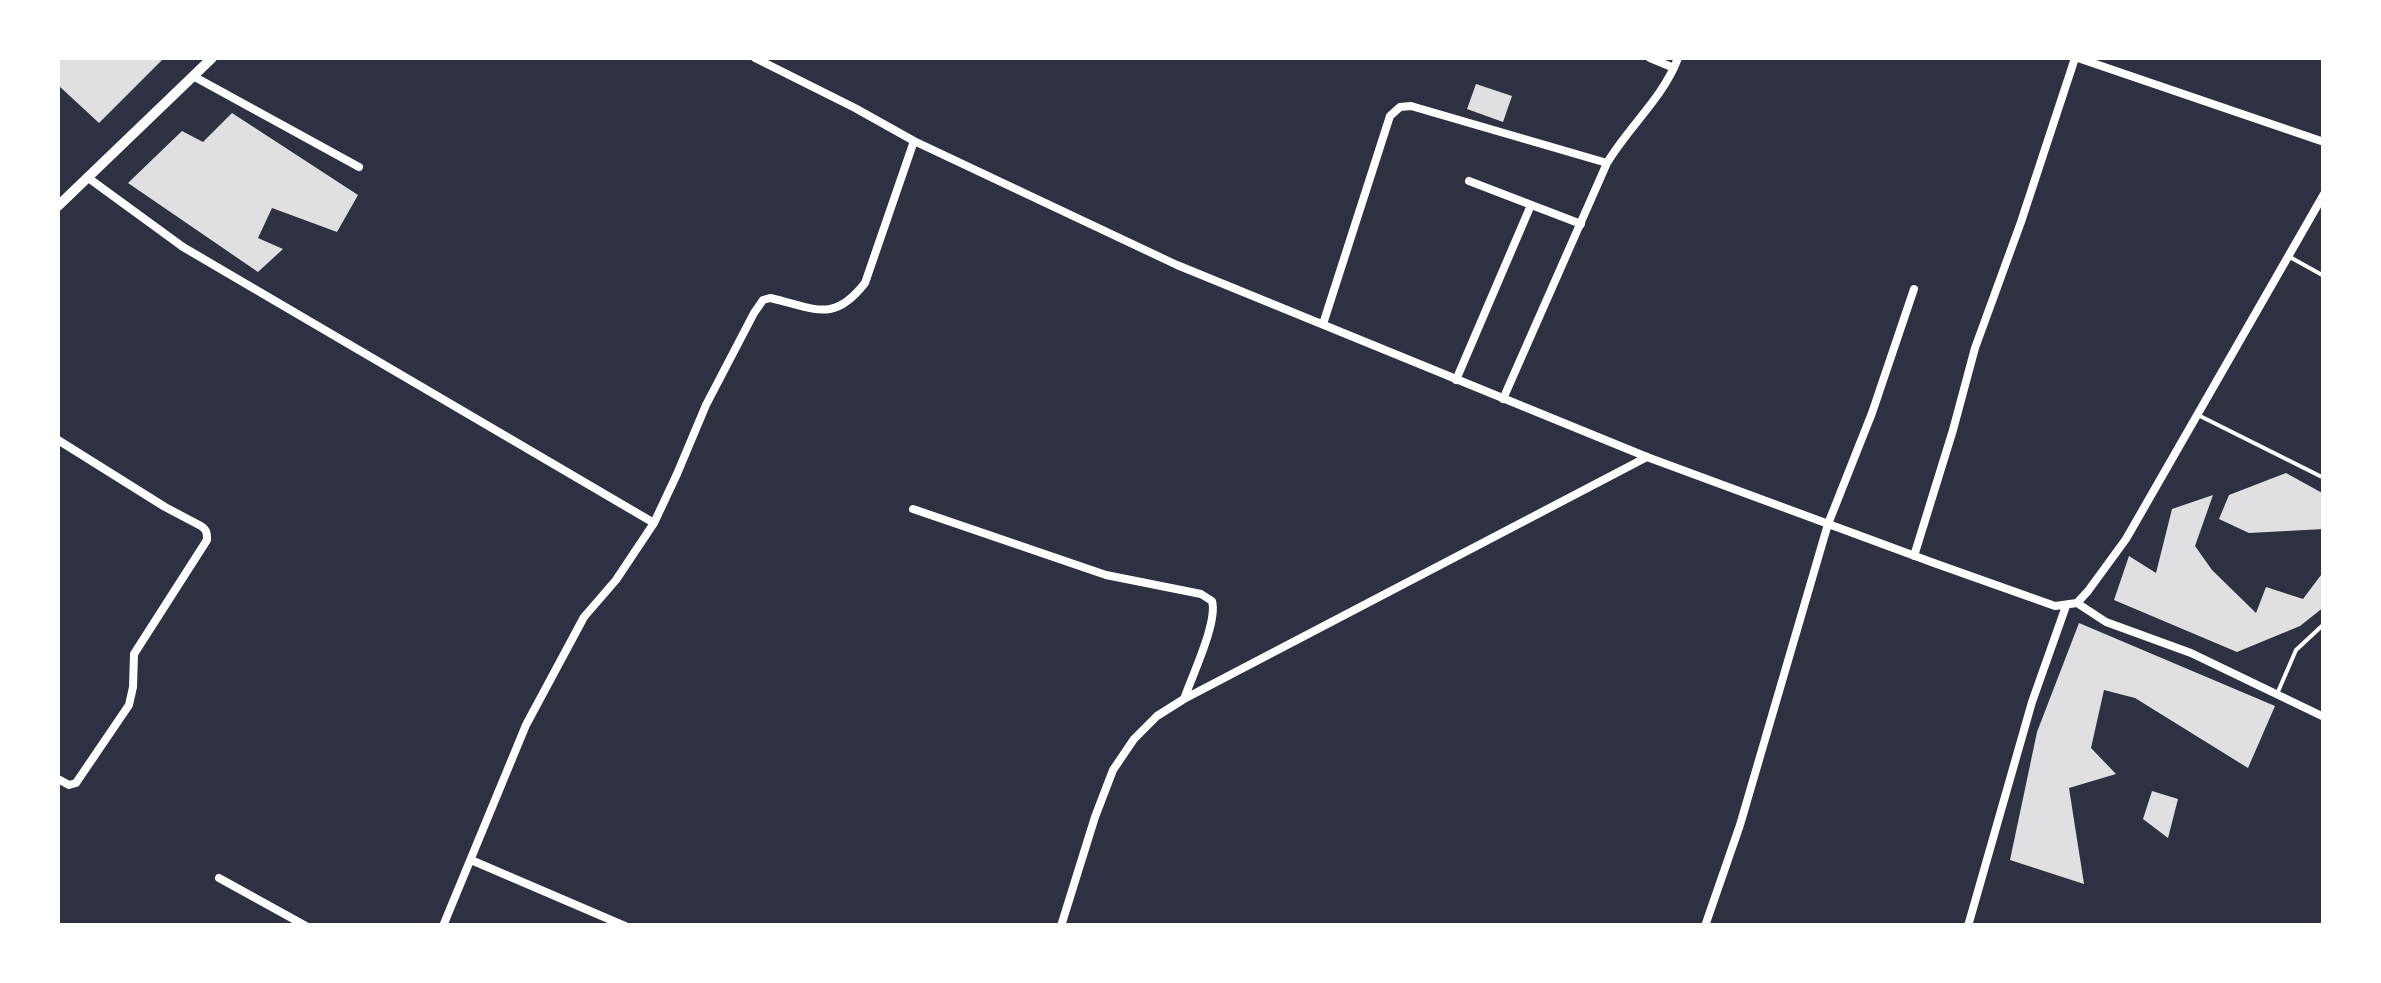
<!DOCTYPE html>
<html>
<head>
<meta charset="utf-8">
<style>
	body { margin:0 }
	#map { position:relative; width:2381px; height:983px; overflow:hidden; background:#2d3142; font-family:"Playfair Display",serif }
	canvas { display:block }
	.frame { position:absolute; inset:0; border:60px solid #fff; pointer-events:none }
</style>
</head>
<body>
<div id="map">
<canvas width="2381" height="983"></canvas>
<div class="frame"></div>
</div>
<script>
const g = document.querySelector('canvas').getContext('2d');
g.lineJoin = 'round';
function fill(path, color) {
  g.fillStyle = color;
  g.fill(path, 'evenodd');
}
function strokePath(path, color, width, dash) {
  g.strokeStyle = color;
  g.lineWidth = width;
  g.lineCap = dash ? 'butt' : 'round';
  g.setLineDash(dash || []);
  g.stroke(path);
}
const building = new Path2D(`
	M58,58H164L99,123L58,85Z
	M1476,84L1512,96L1503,122L1467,109Z
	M232,113L358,195L337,232L272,208L258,238L283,249L258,272L128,183L182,131L203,142Z
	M2286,473L2324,494V529L2249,533L2219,519L2229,495Z
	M2213,495L2195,546L2212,570L2256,613L2266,587L2303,599L2324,571V607L2300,626L2237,652L2114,600L2129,556L2156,573L2172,509Z
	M2079,623L2275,706L2248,768L2135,698L2104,690L2091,748L2116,774L2069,788L2084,884L2010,860L2037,732Z
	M2152,791L2178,799L2168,838L2143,819Z`);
const service = new Path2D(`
	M2288,256L2324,276
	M2198,415L2324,478
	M2277,694L2296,650L2324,624`);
const minor = new Path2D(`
	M755,58L855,108L914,141L1177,265L1647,457L1934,563L2055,606L2077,603L2088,591L2126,539L2324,194
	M1650,58L1674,68
	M2078,58L2324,142
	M193,76L359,167
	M87,177L183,247L654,523
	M1469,181L1581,224
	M1323,324L1390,116L1400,107L1411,106L1607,163
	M1456,380L1531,205
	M1503,399L1607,163C1629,126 1663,98 1678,58
	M58,440L165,507L201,526C207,530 207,533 207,540L134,654L133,687L129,705L76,783L69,785L58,779
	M913,509L1106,575L1201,594L1212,601C1218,622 1192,676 1184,699
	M1914,556L1953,430L1975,348L2021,222L2075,58
	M2077,603L2106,622L2191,653L2324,717
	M471,860L625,926
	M219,878L306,926
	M443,926L526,725L584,617L616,580L654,523L677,474L706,405L754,313L763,300L770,298C815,308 833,324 865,283L914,141
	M1061,926L1095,817L1113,770L1134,739L1157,716L1184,699L1647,457
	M1705,926L1740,825L1828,524L1872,413L1914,289
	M1968,926L2032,702L2066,606`);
const secondary = new Path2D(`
	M58,206L212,58`);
fill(building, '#e0e0e3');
strokePath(service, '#fff', 4);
strokePath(minor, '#fff', 8);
strokePath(secondary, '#fff', 10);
</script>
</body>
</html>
